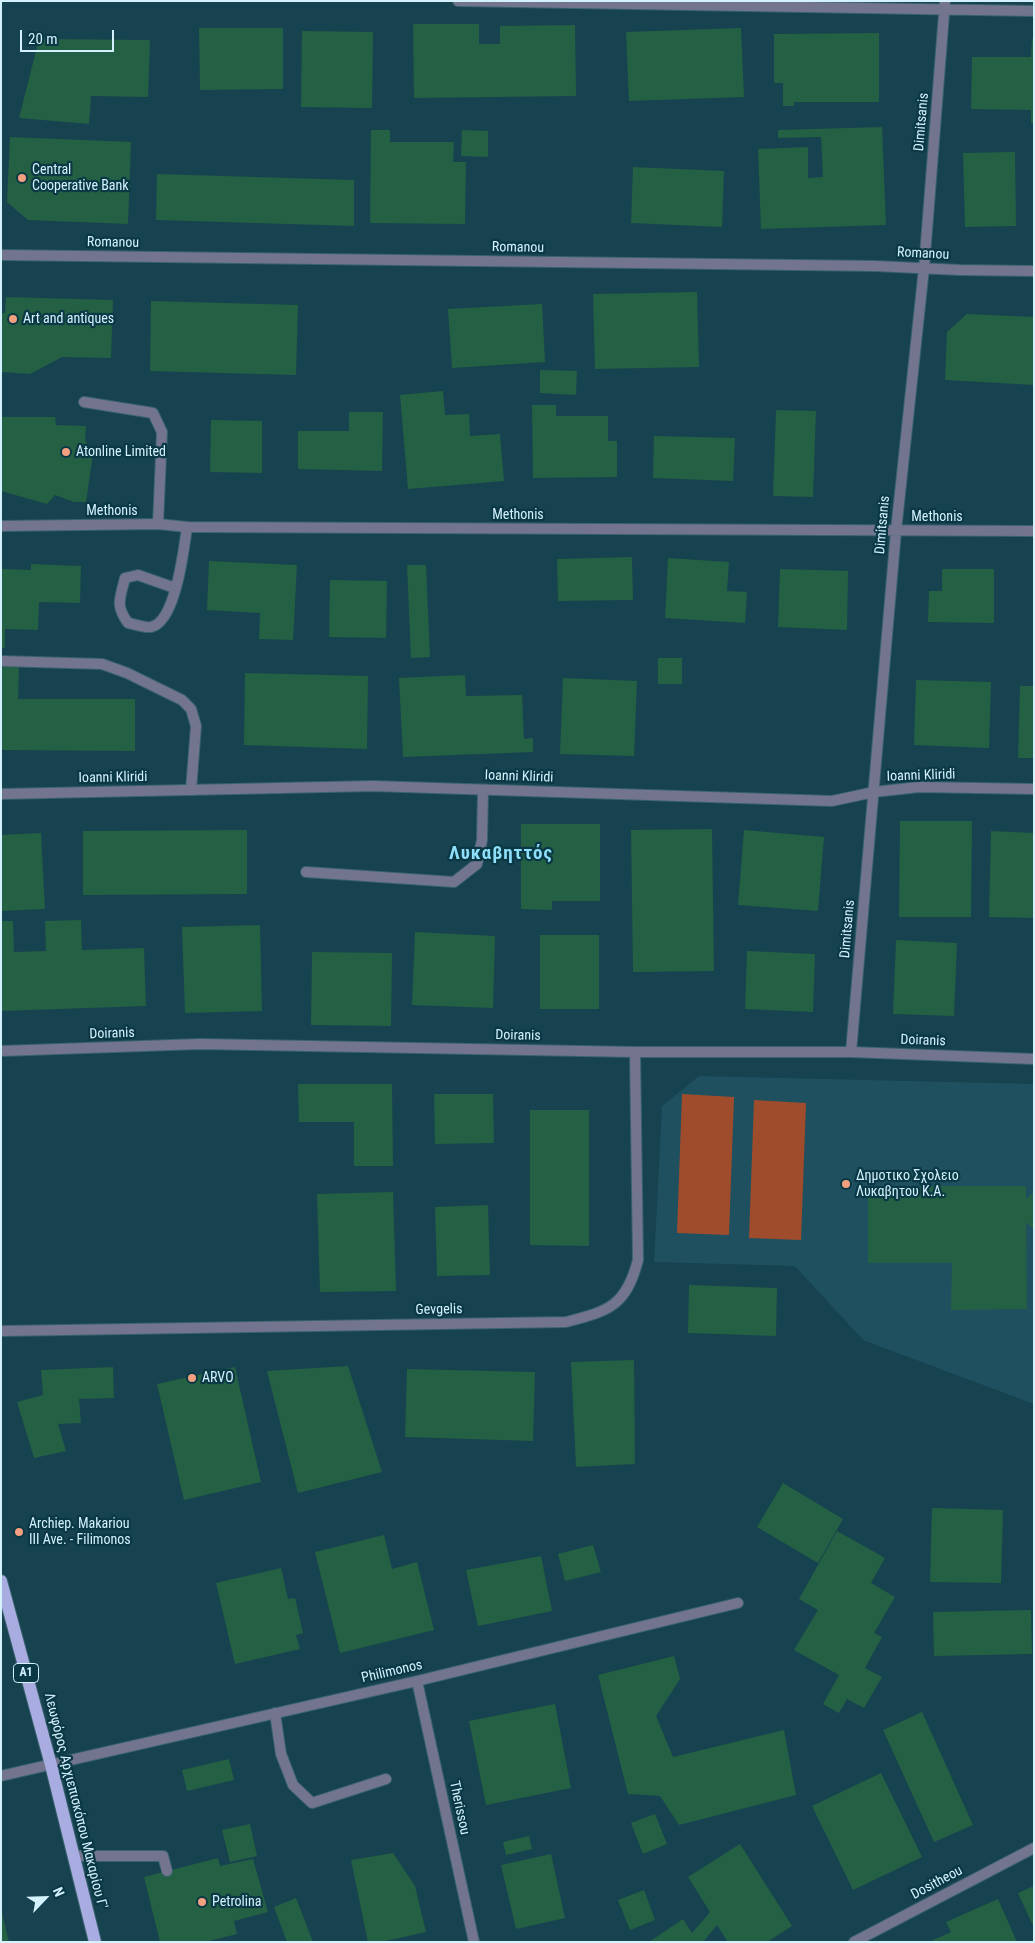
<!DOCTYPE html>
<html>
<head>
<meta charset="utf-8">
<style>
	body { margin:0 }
	#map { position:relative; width:1035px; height:1943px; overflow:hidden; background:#17424f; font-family:"Roboto Condensed",sans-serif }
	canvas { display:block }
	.frame { position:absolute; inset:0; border:2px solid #d4f2fd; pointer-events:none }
	.north { position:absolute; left:20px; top:1873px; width:50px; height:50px; -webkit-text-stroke:4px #0a3845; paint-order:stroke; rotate:66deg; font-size:14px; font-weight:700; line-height:20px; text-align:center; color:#d4f2fd }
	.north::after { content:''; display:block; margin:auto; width:18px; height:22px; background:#d4f2fd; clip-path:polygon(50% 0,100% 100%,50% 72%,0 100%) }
	.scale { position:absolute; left:20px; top:30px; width:94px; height:22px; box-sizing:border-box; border:2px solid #d4f2fd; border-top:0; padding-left:6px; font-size:15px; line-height:18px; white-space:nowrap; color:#d4f2fd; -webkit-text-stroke:4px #0a3845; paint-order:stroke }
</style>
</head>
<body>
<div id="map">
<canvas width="1035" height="1943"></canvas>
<div class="frame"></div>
<div class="north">N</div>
<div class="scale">20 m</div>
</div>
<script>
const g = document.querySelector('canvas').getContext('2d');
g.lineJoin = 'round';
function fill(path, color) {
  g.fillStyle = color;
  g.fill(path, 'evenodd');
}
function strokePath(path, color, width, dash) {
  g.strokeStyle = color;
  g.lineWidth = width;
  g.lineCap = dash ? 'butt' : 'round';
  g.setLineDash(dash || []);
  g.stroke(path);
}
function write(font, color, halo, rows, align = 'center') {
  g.font = font + ' "Roboto Condensed",sans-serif';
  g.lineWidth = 4.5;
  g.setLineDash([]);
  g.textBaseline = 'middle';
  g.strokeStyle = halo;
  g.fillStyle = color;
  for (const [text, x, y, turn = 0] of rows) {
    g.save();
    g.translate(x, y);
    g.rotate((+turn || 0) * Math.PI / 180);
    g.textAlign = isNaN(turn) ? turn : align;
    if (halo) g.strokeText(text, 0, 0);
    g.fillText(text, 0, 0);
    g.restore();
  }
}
const built = new Path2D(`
	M699,1076L1034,1084V1404L863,1340L795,1266L654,1262L662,1106Z`);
const green = new Path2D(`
	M682,1094L734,1097L729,1235L677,1233Z
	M754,1100L806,1103L801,1240L749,1238Z`);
const building = new Path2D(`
	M413,24H479V44H500V26L575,25L576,96L414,98Z
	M199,28H283V89L200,90Z
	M741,28L744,97L629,101L626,32Z
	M302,31L373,32L372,108L301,107Z
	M879,33V102H794V106H783V83H774V34Z
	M39,39L150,40L148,97L91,96L89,124L19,118Z
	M1032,39H1034V123H1031V110L971,109L972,57H1031Z
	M882,127L886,225L761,229L758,149L808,147V178L823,177L821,137L778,138V130Z
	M371,130H390V142H454L453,162H466L465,224L370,223Z
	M462,130L488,131V157L461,156Z
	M10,137L131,142L128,224L28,220L7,202Z
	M1015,152L1016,226L965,227L963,153Z
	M633,167L724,171L722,227L631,223Z
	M157,174L354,180V226L156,220Z
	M697,292L699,367L595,369L593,294Z
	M6,297L113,300L111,358L62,357L30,374L1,372V313H5Z
	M151,301L298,305L296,375L150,371Z
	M542,304L545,362L452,368L448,309Z
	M967,314L1034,317V385L945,380L947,332Z
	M540,370L577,371L576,395L540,393Z
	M443,391L445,415L469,414L470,436L500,434L504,481L408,489L400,395Z
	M532,405H556V416H608V441H617V477L533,478Z
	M776,410L816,411L813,497L773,496Z
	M349,412H383L382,471L298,469V431H349Z
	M1,417H55L56,425L86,426L85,440L93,454L86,502H74L55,495L47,504L1,491Z
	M211,420L262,421V473L210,472Z
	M654,436L735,438L733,481L653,478Z
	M632,557L633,600L558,601L557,559Z
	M668,558L729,562L727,591L747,592L745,623L665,618Z
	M209,561L297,565L293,640L259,639L260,613L207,610Z
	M31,564L81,566L80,603L39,602L38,630L5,629V648H1V569L31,570Z
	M407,565H426L430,657L411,658Z
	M780,569L848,571L847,630L778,627Z
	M942,569H994V623L928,622L929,591H942Z
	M330,580L387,581L386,638L329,637Z
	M658,658H682V684H658Z
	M1,665H19L18,699H135V751L1,750Z
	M245,673L368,676L367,749L244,745Z
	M465,675L466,696L522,695L524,739L533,738V752L403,757L399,678Z
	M563,678L637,681L634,756L560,754Z
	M916,680L991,682L989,748L914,745Z
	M1020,686H1034V758H1018Z
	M900,821H972L971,917H899Z
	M521,824H600V901H552V910L521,909Z
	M712,829L714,971L633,972L631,830Z
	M247,830V894L83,895V831Z
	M744,830L824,837L818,911L738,905Z
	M991,831L1034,833V918L989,917Z
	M41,833L45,909L1,911V835Z
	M81,920L82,950L144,948L146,1006L1,1011V921H13L14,952L46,951L45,921Z
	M260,925L262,1011L185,1013L182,927Z
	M415,932L495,936L493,1008L412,1005Z
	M540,935H599V1009H540Z
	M896,940L957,943L954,1016L893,1014Z
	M747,951L815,954L813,1012L745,1009Z
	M312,952L392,953L391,1026L311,1025Z
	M298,1084H392L393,1166H354V1122H299Z
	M434,1094H493L494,1143L435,1144Z
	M530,1110H589V1246L530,1245Z
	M868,1186H1026V1199L1034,1192V1230L1026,1222L1027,1309L951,1310L952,1263H868Z
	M393,1192L396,1291L320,1292L317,1194Z
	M488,1205L490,1275L437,1276L435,1207Z
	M689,1285L777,1288L776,1336L688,1333Z
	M634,1360L635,1464L576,1467L571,1362Z
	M348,1366L382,1472L298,1493L267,1371Z
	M113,1367L114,1398L79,1399L81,1423L58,1424L66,1451L34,1458L17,1402L43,1395L41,1370Z
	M235,1367L261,1482L184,1500L157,1384Z
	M407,1369L535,1372L533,1441L405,1437Z
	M783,1483L843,1519L818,1563L757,1527Z
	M932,1508L1003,1510L1001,1583L930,1582Z
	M837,1531L885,1558L871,1583L895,1597L874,1633L882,1637L865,1668L882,1677L864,1708L847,1699L839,1713L823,1704L839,1675L794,1650L818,1610L799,1599Z
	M384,1535L392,1569L417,1562L434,1630L340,1653L315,1552Z
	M593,1545L601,1572L565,1581L558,1554Z
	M541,1556L552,1611L478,1626L466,1570Z
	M281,1568L288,1599L295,1598L303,1633L296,1635L300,1649L235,1664L216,1583Z
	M1031,1610L1032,1654L934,1656L933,1612Z
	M674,1656L680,1679L656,1716L673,1757L784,1730L796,1795L679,1825L660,1796L628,1794L598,1675Z
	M555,1704L571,1788L486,1805L469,1721Z
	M922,1712L973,1825L934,1842L883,1730Z
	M229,1759L234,1780L187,1791L182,1770Z
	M881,1773L922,1857L853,1890L812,1806Z
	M655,1814L667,1844L643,1854L631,1823Z
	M250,1824L257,1856L230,1862L222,1830Z
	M529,1836L532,1849L506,1855L503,1842Z
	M740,1844L792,1926L767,1942H728L717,1925L703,1942H649L683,1919L692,1933L710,1912L688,1877Z
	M393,1853L415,1886L426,1932L381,1942H368L351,1860Z
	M551,1854L565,1918L516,1929L501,1865Z
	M218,1858L220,1866L253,1859L268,1912L234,1921L237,1934L205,1942H160L144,1877Z
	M1034,1886V1928L1018,1893Z
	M644,1890L655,1920L630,1930L618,1900Z
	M296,1898L313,1942H287L274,1907Z
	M998,1899L1017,1942H929L951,1932L946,1922Z
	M1,1913H2L9,1942H1Z`);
const lane = new Path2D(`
	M84,402L153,413L162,432L158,524
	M175,588L138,575L125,578C120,599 115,605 128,623C134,624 145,628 151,627C176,622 184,548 187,527
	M1,661L102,664L127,673L182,700L191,709L196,726L191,790
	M306,872L454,882L477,864L482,840L483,790
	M275,1713L281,1754L293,1785L312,1803L386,1779
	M74,1856H163L167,1871`);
const street = new Path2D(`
	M458,1L1034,11
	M1,255L875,266L960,270L1034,271
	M1,526L158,524L187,527L1034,531
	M1,794L373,786L832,801L874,792L919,787L1034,789
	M1,1051L200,1044L635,1052H851L1034,1059
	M851,1052L896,531L924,268L945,1
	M1,1331L566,1322C609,1311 626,1306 638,1260L635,1052
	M417,1681L474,1942
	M1,1776L417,1681L738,1603
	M854,1942L1034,1848`);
const primary = new Path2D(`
	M1,1581L51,1765L95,1942`);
const markers = [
	[22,178,5,"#f3a081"],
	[13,319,5,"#f3a081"],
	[66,452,5,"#f3a081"],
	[846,1184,5,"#f3a081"],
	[192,1378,5,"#f3a081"],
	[19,1532,5,"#f3a081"],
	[202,1902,5,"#f3a081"]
];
const shields = [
	[26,1673,25]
];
const shieldNames = [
	["A1",26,1673]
];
const streetNames = [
	["Dimitsanis",922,122,-85],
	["Romanou",113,243,1],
	["Romanou",518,248,1],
	["Romanou",923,254,3],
	["Methonis",112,511],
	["Methonis",518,515],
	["Methonis",937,517],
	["Dimitsanis",883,525,-85],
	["Ioanni Kliridi",921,776,-2],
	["Ioanni Kliridi",519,777,2],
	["Ioanni Kliridi",113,778,-1],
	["Dimitsanis",848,929,-85],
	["Doiranis",112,1034,-2],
	["Doiranis",518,1036,1],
	["Doiranis",923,1041,2],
	["Gevgelis",439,1310,-1],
	["Philimonos",392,1672,-13],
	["Λεωφόρος Αρχιεπισκόπου Μακαρίου Γ'",75,1801,76],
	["Therissou",459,1808,78],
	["Dositheou",937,1883,-28]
];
const poiNames = [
	["Central",32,170],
	["Cooperative Bank",32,186],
	["Art and antiques",23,319],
	["Atonline Limited",76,452],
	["Δημοτικο Σχολειο",856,1176],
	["Λυκαβητου Κ.Α.",856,1192],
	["ARVO",202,1378],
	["Archiep. Makariou",29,1524],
	["III Ave. - Filimonos",29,1540],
	["Petrolina",212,1902]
];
const districtNames = [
	["Λυκαβηττός",501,854]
];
fill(built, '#1f505f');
fill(green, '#9f4c2c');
fill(building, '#246044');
strokePath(lane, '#39626e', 12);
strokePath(street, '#39626e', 12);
strokePath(primary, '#39626e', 14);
strokePath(lane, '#73758f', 10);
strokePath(street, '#73758f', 10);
strokePath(primary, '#a8ace0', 12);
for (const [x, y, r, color] of markers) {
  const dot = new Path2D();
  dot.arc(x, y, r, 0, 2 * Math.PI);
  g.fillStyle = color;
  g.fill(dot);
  strokePath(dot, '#0a3845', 2);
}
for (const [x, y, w] of shields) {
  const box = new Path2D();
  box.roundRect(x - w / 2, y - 9.5, w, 19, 4);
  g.fillStyle = '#0a3845';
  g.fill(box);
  strokePath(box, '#d4f2fd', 1);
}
write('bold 12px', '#d4f2fd', null, shieldNames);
write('14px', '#d4f2fd', '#0a3845', streetNames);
write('14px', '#d4f2fd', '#0a3845', poiNames, 'left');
g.letterSpacing = '1px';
write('bold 19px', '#8edff9', '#0a3845', districtNames);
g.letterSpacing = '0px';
</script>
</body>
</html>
